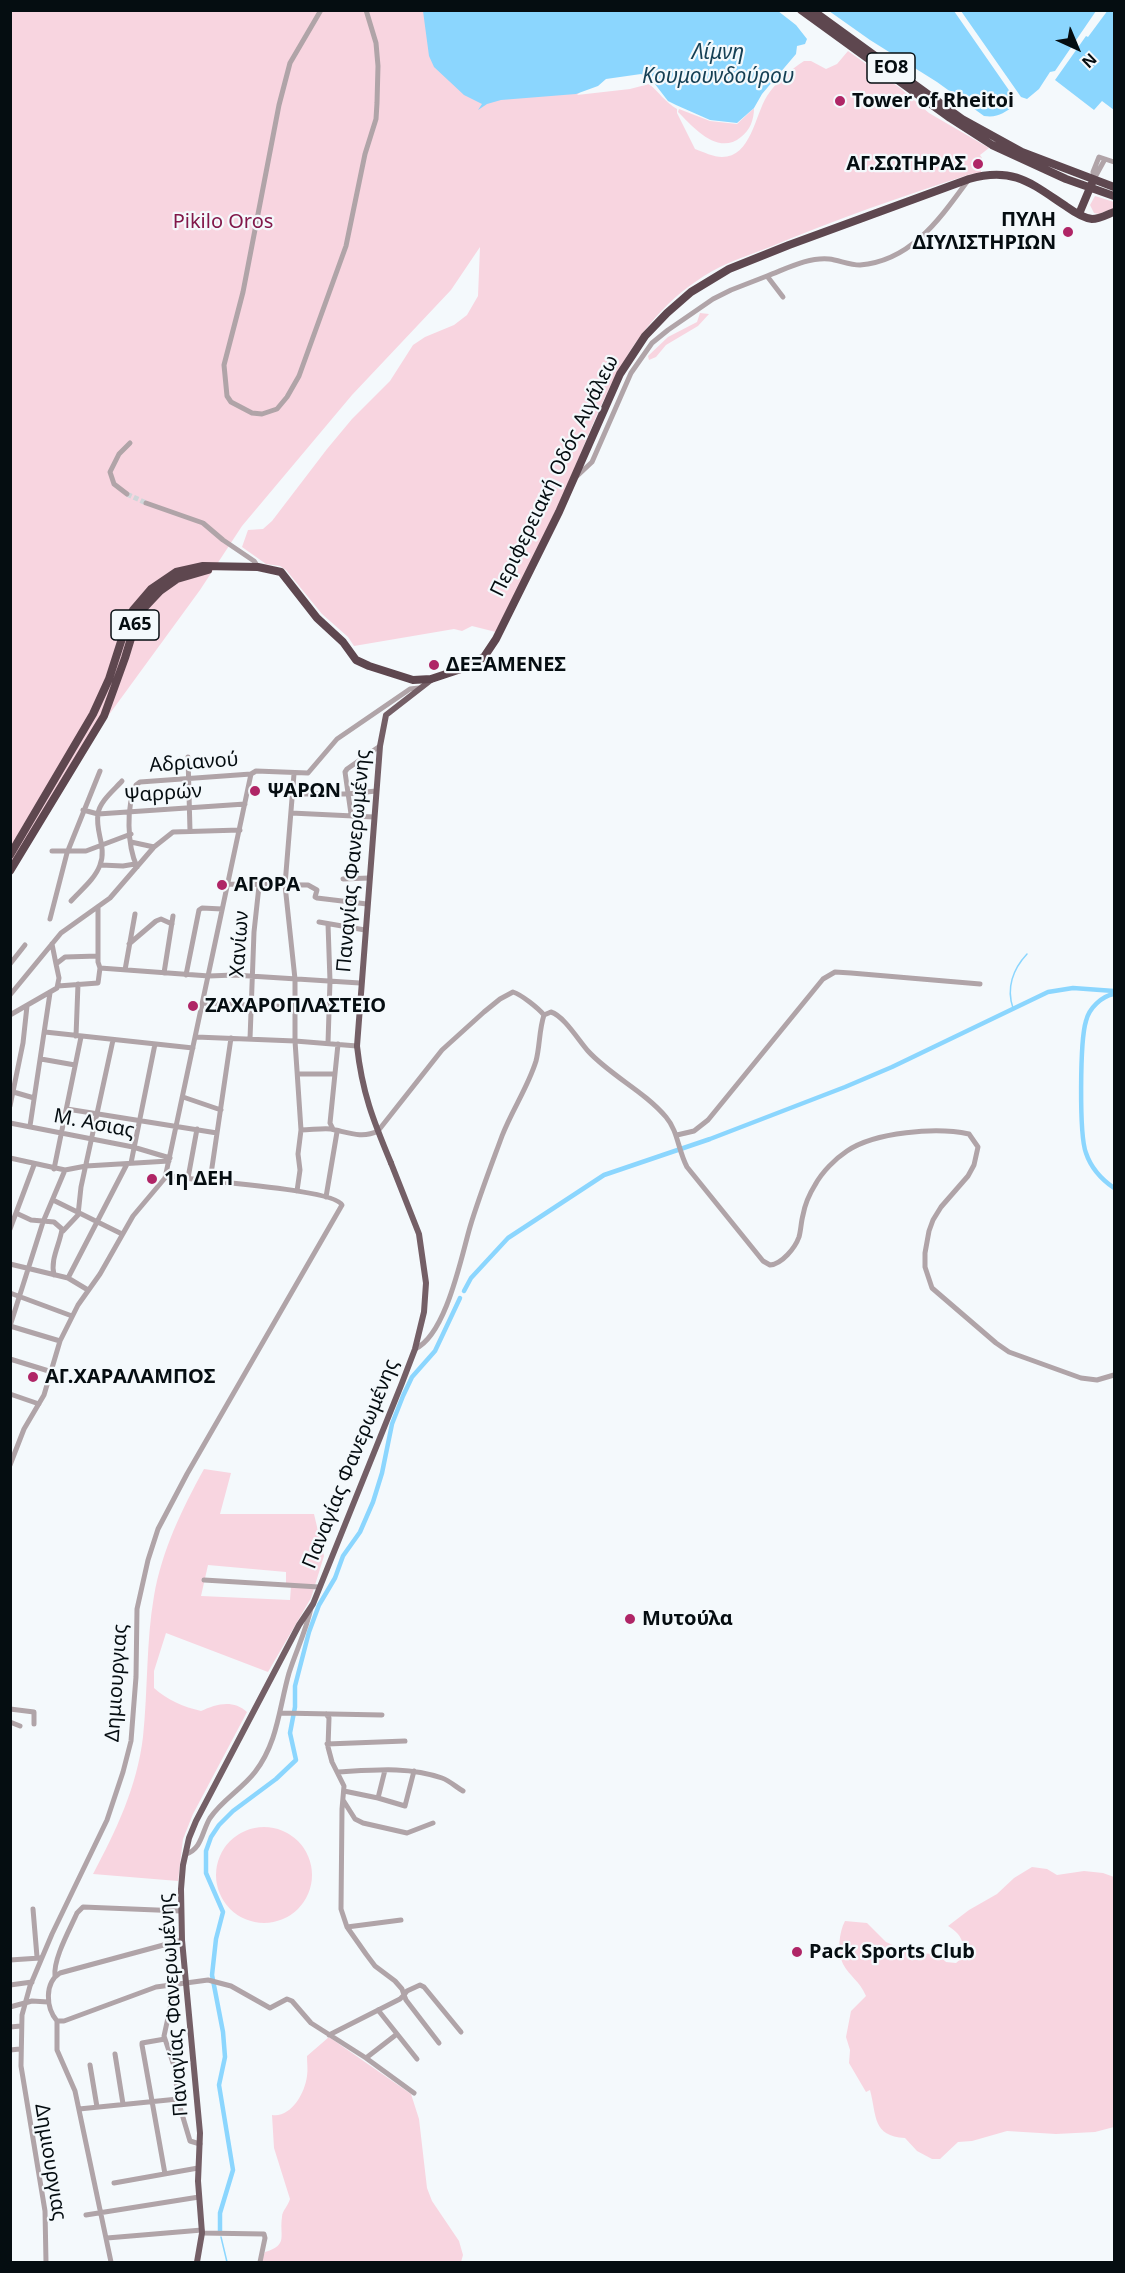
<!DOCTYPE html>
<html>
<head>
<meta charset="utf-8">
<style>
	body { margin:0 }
	#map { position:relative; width:1125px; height:2273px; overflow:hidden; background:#f4f9fc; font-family:"Noto Sans",sans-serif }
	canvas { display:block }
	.frame { position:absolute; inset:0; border:12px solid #050d11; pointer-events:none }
	.north { position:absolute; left:1047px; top:18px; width:60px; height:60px; -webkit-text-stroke:4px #f4f9fc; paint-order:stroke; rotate:136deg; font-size:16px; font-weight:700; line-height:24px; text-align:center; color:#050d11 }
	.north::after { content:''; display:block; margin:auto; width:21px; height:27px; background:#050d11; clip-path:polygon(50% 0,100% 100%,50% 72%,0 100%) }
</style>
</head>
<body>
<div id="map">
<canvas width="1125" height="2273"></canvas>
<div class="frame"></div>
<div class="north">N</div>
</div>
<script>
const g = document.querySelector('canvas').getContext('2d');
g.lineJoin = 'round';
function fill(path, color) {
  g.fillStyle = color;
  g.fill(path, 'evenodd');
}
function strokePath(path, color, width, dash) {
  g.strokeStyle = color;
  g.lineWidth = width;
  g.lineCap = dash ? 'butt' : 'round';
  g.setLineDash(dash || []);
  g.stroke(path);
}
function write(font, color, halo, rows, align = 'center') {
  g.font = font + ' "Noto Sans",sans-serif';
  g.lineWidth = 4.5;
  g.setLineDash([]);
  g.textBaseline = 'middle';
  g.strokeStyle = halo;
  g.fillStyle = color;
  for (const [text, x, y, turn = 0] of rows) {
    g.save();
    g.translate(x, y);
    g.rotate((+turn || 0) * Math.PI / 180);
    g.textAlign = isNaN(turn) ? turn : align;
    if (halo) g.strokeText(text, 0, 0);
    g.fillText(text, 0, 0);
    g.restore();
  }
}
const green = new Path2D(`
	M11,11H659L640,33L577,95L630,89L649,84C659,92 665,102 677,109V113L695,149C703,152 714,157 722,157C751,157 755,115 767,96C777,81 790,70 804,61H811L826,69L837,64L848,51L900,88L929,113L989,148L980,155L982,158L981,173L971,174C903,196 836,219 770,247C747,256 724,263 704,276C619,330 598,420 558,506C538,548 516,590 496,632L472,626L462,631L454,629L354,646L348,637L322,614L286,570L280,566L266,564L242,547L248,530L263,529L272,521L327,449L352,419L390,381L413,345L425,337L454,325L467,315L478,296L480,247L451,290L352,395L242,526L200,590L65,775L11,874Z
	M754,108C754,120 750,130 741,137C718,156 694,128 678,112L679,109L710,121L737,124Z
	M1095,196L1114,202V208L1099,214L1094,213L1090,205Z
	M700,313L709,314L698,326L666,345L656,357L649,360L648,356L668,337L697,322Z
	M204,1469L231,1473L220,1514H314L324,1556L311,1598L268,1672L166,1633L154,1671V1688C167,1700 184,1707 201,1711C216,1704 233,1699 247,1712L193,1814L183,1839L178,1881L93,1874C116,1831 137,1787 143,1737C148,1690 146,1642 154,1596C162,1550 182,1509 204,1469ZM208,1565L286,1572V1586H291L290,1600L201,1596Z
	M216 1875a48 48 0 1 1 96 0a48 48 0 1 1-96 0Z
	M1032,1867L1047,1869L1057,1875L1084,1871L1103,1873L1114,1877V2127L1095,2132L1056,2134L1007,2131L972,2141L958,2142L940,2159H932L917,2151L905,2138C872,2136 877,2116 870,2090L866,2092L849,2063L850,2050L846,2037L851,2011L866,1996C859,1980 850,1977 843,1964C837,1952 839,1932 845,1921L867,1923L886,1942L911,1953L938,1954L946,1962L956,1963L964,1956C964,1941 961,1934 948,1926L969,1910L997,1894L1014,1878Z
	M329,2037L411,2094L419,2119L427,2188L432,2201L459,2241L463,2255L461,2262H261L265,2252C289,2245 279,2236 282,2217C282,2211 288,2206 290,2199L274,2148L272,2115C291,2118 305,2093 307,2076C308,2070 307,2063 307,2056Z`);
const water = new Path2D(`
	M1108,10L1114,11V110L1102,101L1094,110L1055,80L1086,36L1088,37Z
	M423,11H778L796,25L807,39L805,44L797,46L796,54L762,94L754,108L737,123L710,120L676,105L668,101L651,79L641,74L606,79L598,86L576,94L501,100L487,104L478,110L482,104L464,95L434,67L429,56Z
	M829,11H954L1013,96L1011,98L1015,105C1004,113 998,118 984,116L937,82L870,40Z
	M961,11H1096L1055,71L1050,72L1039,89L1027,99L1021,97Z`);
const stream = new Path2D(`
	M1013,1008C1006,988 1013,969 1027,954
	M221,2237L227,2262`);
const canal = new Path2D(`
	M1114,994C1102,996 1089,1008 1086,1021C1080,1040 1079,1135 1086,1153C1091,1168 1101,1179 1114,1188
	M464,1291L471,1278L508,1238L604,1175L710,1139L845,1087L892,1067L1048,992L1073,988L1114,991
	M220,2231V2213L233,2170L219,2085L225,2057L223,2032L212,1975L216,1939L223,1912L206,1873V1851L211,1837L219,1825L233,1811L276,1779L296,1760L290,1733L295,1707V1686L309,1632L319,1605L335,1578L343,1556L360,1532L373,1502L382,1473L392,1424L403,1396L412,1377L435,1351L460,1298`);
const minorTunnel = new Path2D(`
	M127,494L146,503`);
const minor = new Path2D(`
	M321,10L290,63L279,105L243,292L224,365L227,396L231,402L252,413L262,414L277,409L287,397L299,376L346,246L365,154L376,119L377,103L378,66L376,43L366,10
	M1094,179L1093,172L1099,157L1114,162
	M1094,179L1105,159
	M767,276C786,269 808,257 829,259C839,260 849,265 860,265C912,261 941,217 969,179
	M576,477L592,462L631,373L652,343L668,330L713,299L731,290L767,276L783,297
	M127,494L114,484L110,472L119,454L130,443
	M146,503L203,523L223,540L254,561L258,567
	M188,757L190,831
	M294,774L285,885L295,979V1041L301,1130L298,1154L300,1170L297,1191
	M293,794H347L376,791
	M83,810L98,814L245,804
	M291,813L374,817
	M351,814L345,772L347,769L380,746
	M131,842L154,847
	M52,851H86L131,834
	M101,865L123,866L135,864
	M137,867C127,845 126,806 136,785L140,782L251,774
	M343,879L369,878
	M227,884L308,885L317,890L315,897L317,898L367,904
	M71,901C81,890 95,879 100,865C107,847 95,832 98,814C99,802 114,790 122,781
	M98,908V962L100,968L209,976L234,975L360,983
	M50,919L67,853L100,771
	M319,922L365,930
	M328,924L330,981L328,1043
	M52,944L56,964
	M129,944L156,921L161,919L172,924
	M10,964L25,945
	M125,970L135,914
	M164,973L173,916
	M186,975L199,910L202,908L222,909
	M58,986L98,983L100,968
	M10,995L61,933L110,898L154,847L173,832L240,830
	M203,1003L295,1007
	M10,1015L57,988L59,978L56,964L65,957L98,956
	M45,1032L193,1048
	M76,1036L78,984
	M196,1037L295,1041L357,1046
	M250,1039L254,932L259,886
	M41,1059L75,1065
	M298,1074H334
	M10,1091L34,1098
	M183,1097L221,1110
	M10,1106L23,1043L27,1006
	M67,1109L217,1133
	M10,1123L133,1147L170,1158
	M30,1126L50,993
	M333,1129L330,1123L338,1044
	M301,1130C311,1130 322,1128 331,1129C347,1132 362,1139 378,1131L442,1050L484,1012L500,999L513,992C522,995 538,1008 544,1015
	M677,1135L694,1131L708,1120L823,979L835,972L851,973L980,984
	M10,1158L65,1170L86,1166L169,1161
	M131,1163L155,1044
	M54,1169L81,1037
	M188,1178L197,1129
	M210,1181L231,1038
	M326,1197L337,1132
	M53,1200L122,1234
	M16,1213L31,1220L54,1222L62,1229C60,1244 50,1259 54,1275
	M10,1229L34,1165
	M63,1231L78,1215L81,1187L113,1040
	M10,1264L68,1278L88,1290
	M68,1278L127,1164
	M10,1293L72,1316
	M10,1326L43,1222L65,1170
	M10,1326L60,1341
	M415,1349C446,1335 461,1258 470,1227C479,1197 491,1166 502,1136C512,1110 528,1087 536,1061C540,1046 539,1030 544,1015L551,1012C564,1016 579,1041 588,1051C611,1076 644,1091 666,1117C678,1131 678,1150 687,1167L763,1261L770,1265C782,1264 795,1248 799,1237C801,1230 801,1222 803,1215C805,1204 810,1193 815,1185C822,1172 835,1159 847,1151C875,1132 936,1127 969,1134L978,1147L974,1165L968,1176L941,1207L933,1220L929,1231L925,1253V1267L932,1288L996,1343L1009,1352L1081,1378L1097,1380L1114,1375
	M10,1359L52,1372
	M10,1394L39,1404
	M10,1465L24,1429L44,1395L60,1341L78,1305L100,1274L133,1216L165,1178L251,774L256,771L308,773L337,739L410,689L419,688
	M204,1580L319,1587
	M10,1709L34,1712V1724
	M281,1713L382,1715
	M326,1714L329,1718L328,1747L332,1762L344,1786L342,1809L341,1909L347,1927L366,1954L375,1966L395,1981L402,1989L404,1995L400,1999L329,2035
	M10,1722L20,1726
	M327,1744L405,1741
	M338,1772C373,1770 408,1766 442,1778C450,1781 456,1787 463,1791
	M344,1791L378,1798L405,1806L414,1771
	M378,1798L385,1770
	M343,1800L355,1819L363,1823L407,1833L433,1823
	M186,1854C202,1849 202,1831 210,1818C222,1800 242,1789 255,1772C278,1742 279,1708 289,1673C296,1651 306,1631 311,1608
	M33,1909L37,1957
	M347,1927L401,1920
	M182,1940L60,1973C44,1983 46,2008 57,2021H64L156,1987L208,1980L231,1986L270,2008L287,1999L292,2001L311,2023L366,2058L414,2093
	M10,1960L40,1958
	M55,1976C53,1959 70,1929 77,1913L83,1907L181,1911
	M10,1985L32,1982
	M175,1986L164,2036L174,2066L179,2104L190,2141L200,2144
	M10,2007L32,2001L48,2002
	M378,2010L417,2059
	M57,2021V2050L75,2091L111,2262
	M10,2027L21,2026
	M439,2043L406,2000L404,1995L407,1991L420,1985L424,1987L461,2032
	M10,2050L20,2049
	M115,2054L123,2104
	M366,2058L397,2034
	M90,2065L97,2107
	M79,2109L178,2099
	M165,2174L142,2045V2043L165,2039
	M114,2183L198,2168
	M86,2215L199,2197
	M202,2233L264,2234L265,2238L260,2262
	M107,2238L202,2230
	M46,2262L45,2211L21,2066L22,2015L30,1986L52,1934L107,1820L123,1772L131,1741L133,1715L136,1677L137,1609L148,1560L158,1529L187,1474L342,1205C334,1188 192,1182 166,1175`);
const major = new Path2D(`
	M357,1046L380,746L386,715L431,680
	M197,2262L202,2233L198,2181L200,2133L182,1940L181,1889L183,1865L189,1838L196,1821L299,1625L313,1604L402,1383L415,1349L424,1312L426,1283L419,1234L391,1163`);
const highway = new Path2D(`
	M801,10L950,118L992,145L1066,179L1114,196
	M812,10L962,119L1022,152L1114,187
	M1079,214L1092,183
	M10,855L93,714L109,679L126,626L133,610L151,589L176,572L203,566L258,567L281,572L317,618L343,642L356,660L369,666L413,680L431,679L467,667L484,657L496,639L559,512L620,374L645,336L667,313L691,292L729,269L789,245L969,179C1014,166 1032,184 1067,207C1074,212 1083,218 1092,219C1100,219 1108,214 1114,212
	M10,871L104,716L125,658L136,622L144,608L160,591L177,579L208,570`);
const majorBridge = new Path2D(`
	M357,1046C362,1092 373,1120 391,1163`);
const markers = [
	[840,101,6,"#af2566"],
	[978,164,6,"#af2566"],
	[1068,232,6,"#af2566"],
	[434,665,6,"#af2566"],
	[255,791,6,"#af2566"],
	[222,885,6,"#af2566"],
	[193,1006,6,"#af2566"],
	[152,1179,6,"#af2566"],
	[33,1377,6,"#af2566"],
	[630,1619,6,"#af2566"],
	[797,1952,6,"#af2566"]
];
const shields = [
	[891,68,48],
	[135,625,48]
];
const shieldNames = [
	["ΕΟ8",891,68],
	["Α65",135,625]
];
const poiNames = [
	["Tower of Rheitoi",852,101],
	["ΑΓ.ΣΩΤΗΡΑΣ",966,164,"right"],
	["ΠΥΛΗ",1056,220,"right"],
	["ΔΙΥΛΙΣΤΗΡΙΩΝ",1056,243,"right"],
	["ΔΕΞΑΜΕΝΕΣ",446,665],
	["ΨΑΡΩΝ",267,791],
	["ΑΓΟΡΑ",234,885],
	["ΖΑΧΑΡΟΠΛΑΣΤΕΙΟ",205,1006],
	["1η ΔΕΗ",164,1179],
	["ΑΓ.ΧΑΡΑΛΑΜΠΟΣ",45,1377],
	["Μυτούλα",642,1619],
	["Pack Sports Club",809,1952]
];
const parkNames = [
	["Pikilo Oros",223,222]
];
const streetNames = [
	["Περιφερειακή Οδός Αιγάλεω",555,476,-64],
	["Αδριανού",194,763,-4],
	["Ψαρρών",163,794,-4],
	["Παναγίας Φανερωμένης",354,861,-85],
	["Χανίων",240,944,-86],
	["Μ. Ασιας",94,1124,11],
	["Παναγίας Φανερωμένης",351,1464,-68],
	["Δημιουργιας",117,1683,-86],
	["Παναγίας Φανερωμένης",174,2005,-94],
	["Δημιουργιας",50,2162,81]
];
const waterNames = [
	["Λίμνη",718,53],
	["Κουμουνδούρου",718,77]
];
fill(green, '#f8d5e0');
fill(water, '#8bd6fe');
strokePath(stream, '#8bd6fe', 1.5);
strokePath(canal, '#8bd6fe', 4.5);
strokePath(minorTunnel, '#d0d6d9', 5, [5, 2.5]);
strokePath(minor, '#b0a4a8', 5);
strokePath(major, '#745f66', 6);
strokePath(highway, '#5e474f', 8);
strokePath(majorBridge, '#745f66', 6);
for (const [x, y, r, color] of markers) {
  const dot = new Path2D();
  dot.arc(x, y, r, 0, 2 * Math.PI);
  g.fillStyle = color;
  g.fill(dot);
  strokePath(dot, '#f4f9fc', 2);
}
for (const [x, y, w] of shields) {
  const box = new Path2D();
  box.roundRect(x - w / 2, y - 15, w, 30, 4.5);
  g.fillStyle = '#f4f9fc';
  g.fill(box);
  strokePath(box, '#050d11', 1.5);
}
write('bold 18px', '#050d11', null, shieldNames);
write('bold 20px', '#050d11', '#f4f9fc', poiNames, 'left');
write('20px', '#82184a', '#f4f9fc', parkNames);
write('20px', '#050d11', '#f4f9fc', streetNames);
write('italic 21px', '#143f54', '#f4f9fc', waterNames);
</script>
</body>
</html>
